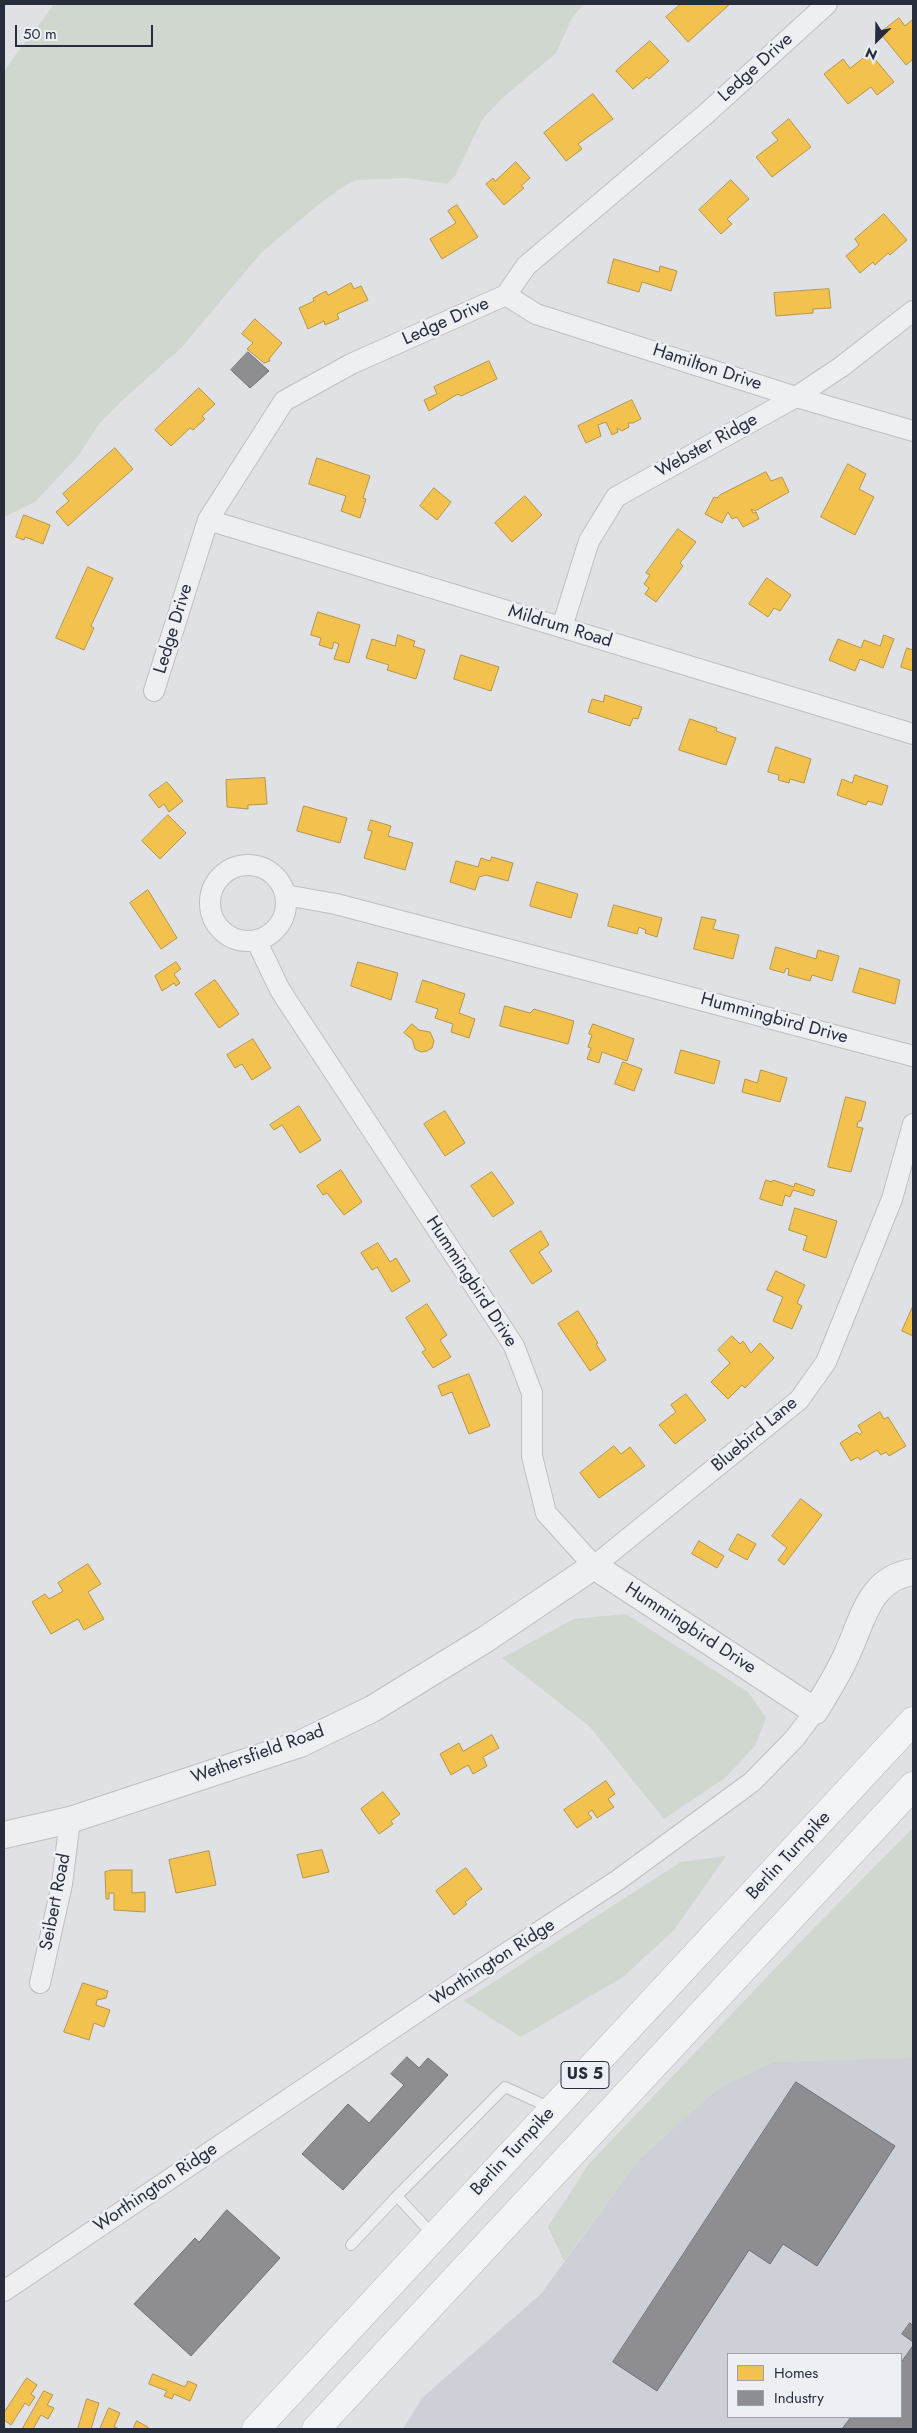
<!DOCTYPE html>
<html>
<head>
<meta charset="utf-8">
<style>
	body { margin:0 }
	#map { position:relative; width:917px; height:2433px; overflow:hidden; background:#dfe1e4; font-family:Jost,sans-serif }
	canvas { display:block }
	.frame { position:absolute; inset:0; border:5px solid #272d3b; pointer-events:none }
	.legend { position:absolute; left:727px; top:2353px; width:175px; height:65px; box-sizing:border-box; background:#eceff4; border:1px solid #9da1aa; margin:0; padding:6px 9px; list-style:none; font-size:15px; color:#272d3b }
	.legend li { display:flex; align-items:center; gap:10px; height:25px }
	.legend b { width:25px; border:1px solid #9da1aa }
	.north { position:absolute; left:852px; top:15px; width:50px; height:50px; -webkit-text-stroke:4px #eceff4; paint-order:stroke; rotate:203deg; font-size:14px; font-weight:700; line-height:20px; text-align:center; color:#272d3b }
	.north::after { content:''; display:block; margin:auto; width:18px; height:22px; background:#272d3b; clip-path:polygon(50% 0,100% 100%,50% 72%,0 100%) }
	.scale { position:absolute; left:15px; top:25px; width:138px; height:22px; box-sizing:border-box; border:2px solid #272d3b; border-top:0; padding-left:6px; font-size:15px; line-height:18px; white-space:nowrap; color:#272d3b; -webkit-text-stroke:4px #eceff4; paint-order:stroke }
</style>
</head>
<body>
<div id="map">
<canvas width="917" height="2433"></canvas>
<div class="frame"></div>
<ul class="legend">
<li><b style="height:14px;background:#f2c14e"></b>Homes</li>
<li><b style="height:14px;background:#8d8d92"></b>Industry</li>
</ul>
<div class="north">N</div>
<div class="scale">50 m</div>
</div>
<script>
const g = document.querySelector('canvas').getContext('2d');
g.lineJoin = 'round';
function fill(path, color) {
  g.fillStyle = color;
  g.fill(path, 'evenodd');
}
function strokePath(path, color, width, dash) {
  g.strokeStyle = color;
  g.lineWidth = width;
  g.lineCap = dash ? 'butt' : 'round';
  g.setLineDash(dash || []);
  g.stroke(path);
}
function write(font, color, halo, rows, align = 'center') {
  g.font = font + ' Jost,sans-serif';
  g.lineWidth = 5;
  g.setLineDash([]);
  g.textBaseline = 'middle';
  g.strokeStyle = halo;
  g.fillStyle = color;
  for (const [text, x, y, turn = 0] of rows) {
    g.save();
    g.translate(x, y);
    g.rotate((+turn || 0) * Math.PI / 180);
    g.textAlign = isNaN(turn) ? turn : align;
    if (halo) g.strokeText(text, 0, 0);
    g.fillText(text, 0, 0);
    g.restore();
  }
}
const built = new Path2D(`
	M912,2057L913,2429H403L422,2398L541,2294L638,2160L717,2089L772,2062ZM728,2354H901V2417H728Z`);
const green = new Path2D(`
	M54,4H584L572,18L556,53L499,101L482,120L455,176L447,184L408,178L356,180L344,186L318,205L261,253L182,347L126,397L99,424L79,455L35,502L4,517V72C19,48 38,27 54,4Z
	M626,1614L748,1692L766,1718L755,1746L725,1778L664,1819L589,1726L502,1658L574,1619Z
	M913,1828V2058L772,2062L717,2089L638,2160L564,2261L548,2227L588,2165L807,1935Z
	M726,1856L674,1930L623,1977L521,2037L464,2001L681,1862Z`);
const homes = new Path2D(`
	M681,4H730L688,42L666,17Z
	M899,18L905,26L913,19V59L906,65L880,33Z
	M650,41L669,61L649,79L647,77L633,89L616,71Z
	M870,53L894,82L877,95L871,87L848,104L824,74L843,59L850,68Z
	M593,94L613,119L578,144L582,149L566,161L544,133Z
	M789,119L811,147L772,177L756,157L778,140L772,133Z
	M516,162L530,178L521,186L524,188L504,205L486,184L493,178L495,181Z
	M731,180L749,199L727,219L732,224L721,234L699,210Z
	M457,205L478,237L442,259L430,239L456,223L448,211Z
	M884,214L907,240L890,255L888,253L875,265L873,262L860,273L846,256L859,245L855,239Z
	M614,259L659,272L660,266L677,271L671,291L642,282L639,292L608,283Z
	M351,283L354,289L361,286L368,300L337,314L339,319L325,325L324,321L308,329L299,308L314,301L313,298L326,291L328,295Z
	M829,289L831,308L813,309V313L776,316L774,293Z
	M255,319L282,343L269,359L270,361L264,363L247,349L253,343L242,334Z
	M489,361L497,379L461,396L458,394L429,411L424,400L437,394L434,387Z
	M199,388L215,404L202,416L205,419L193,430L190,428L171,446L155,430Z
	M632,400L641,419L633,423H628L629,427L622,431L617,428L618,432L612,435L606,422L598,425L601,436L586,443L578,426Z
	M115,448L133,469L68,526L56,512L69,501L63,494Z
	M317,458L370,476L363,498L366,499L360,518L341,511L346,496L309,484Z
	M848,464L866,474L859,489L874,497L855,535L821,517Z
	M766,472L771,481L782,477L789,492L755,511L751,509L753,513L756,512L759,519L743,527L737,517L732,519L728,512L722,523L705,514L714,497L717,498L720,495Z
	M434,488L451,502L437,520L420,506Z
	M525,496L542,515L512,542L495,523Z
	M24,515L50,525L43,544L25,537L24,540L16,537Z
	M678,529L696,542L680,563L683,566L656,602L645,594L649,588L644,584L650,575L646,573Z
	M88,567L113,578L91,626L94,628L84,650L56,638Z
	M767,578L791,595L780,611L774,608L768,617L749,604Z
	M318,612L360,625L349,663L334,659L339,644L334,642L332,649L319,645L321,638L311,635Z
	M398,635L415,641L413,646L425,650L416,679L387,670L389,665L366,658L372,639L395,646Z
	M884,635L894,639L883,668L860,659L855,671L829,660L838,639L861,648L864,640L880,646Z
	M907,648L913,650V671L901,667Z
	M461,655L499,667L491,691L454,679Z
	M605,695L642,707L638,719L633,718L630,726L588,712L592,699L603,702Z
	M690,719L717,728L716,731L736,738L726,765L679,750Z
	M776,747L811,759L804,783L790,779L789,783L778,780L779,775L768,772Z
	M855,775L888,786L882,805L868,801L866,805L837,795L842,779L852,783Z
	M265,778L267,804L248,805V809L227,807L226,780Z
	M167,782L183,801L169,812L164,804L159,808L149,795Z
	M304,806L347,818L340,843L297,831Z
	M168,815L186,833L160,859L142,841Z
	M371,820L391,826L388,836L413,843L405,870L364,858L372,831L368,830Z
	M492,857L513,863L508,881L486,875L479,877L475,890L450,882L456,861L478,867L481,858L490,861Z
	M537,882L578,894L571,918L530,906Z
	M148,890L177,938L161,949L130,903Z
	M614,905L662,918L657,937L645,933L646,930L639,927L637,934L608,926Z
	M702,917L716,920L713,929L739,935L733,959L694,949Z
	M776,947L816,959L818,950L839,956L832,981L812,975L810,981L788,975L789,969L786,968L784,973L770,969Z
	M176,962L181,969L174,974L180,983L176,986L174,983L162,991L155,976Z
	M358,962L398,973L391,1000L351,986Z
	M860,968L900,980L895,1004L853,992Z
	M215,980L239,1014L219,1028L195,994Z
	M423,980L465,994L459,1013L475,1019L469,1038L451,1032L453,1024L435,1018L438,1009L416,1002Z
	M505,1006L530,1013L534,1009L574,1021L568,1044L500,1026Z
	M412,1024L419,1030L430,1032L434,1041L432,1048L427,1051L421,1052L415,1049L412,1039L404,1033Z
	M593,1024L634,1039L627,1061L602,1052L599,1063L587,1059L591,1048L588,1047L592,1035L589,1034Z
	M253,1039L271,1068L252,1080L242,1064L235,1068L227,1055Z
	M681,1050L720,1061L714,1084L675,1073Z
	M623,1062L642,1069L634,1091L615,1084Z
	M761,1070L787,1078L780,1102L742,1092L745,1079L757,1083Z
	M846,1097L866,1102L861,1121H858L857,1127L863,1128L851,1172L828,1167Z
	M299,1106L321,1140L300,1153L282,1125L274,1130L270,1125Z
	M445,1111L465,1143L445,1156L424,1124Z
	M341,1170L362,1202L344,1215L327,1193L323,1195L317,1186Z
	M492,1172L514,1203L493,1217L471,1186Z
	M766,1180L772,1182L773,1180L794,1187L795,1183L815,1190L813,1196L793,1190L790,1197L785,1195L782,1206L760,1199Z
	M795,1208L837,1221L826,1258L803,1250L807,1236L789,1230Z
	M541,1231L549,1245L539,1252L552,1271L532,1284L510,1251Z
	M378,1243L390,1262L396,1258L410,1281L392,1292L377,1267L372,1270L361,1253Z
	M776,1271L805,1285L797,1303L802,1306L792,1329L773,1321L783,1297L767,1290Z
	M427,1304L447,1335L440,1340L451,1357L433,1368L422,1352L426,1350L406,1318Z
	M913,1306V1336L902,1331Z
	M578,1311L598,1343L596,1344L606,1360L590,1371L558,1324Z
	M732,1336L740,1344L743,1341L751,1353L760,1343L774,1358L745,1388L742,1385L728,1399L711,1382L730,1363L718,1350Z
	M469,1374L490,1426L469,1434L452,1392L442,1396L438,1386Z
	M686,1394L706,1420L675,1444L659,1425L676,1412L671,1405Z
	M880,1412L884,1419L888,1417L906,1446L889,1456L886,1452L881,1455L877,1450L860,1460L858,1457L851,1461L840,1443L857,1432L860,1435L862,1432L858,1426Z
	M614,1446L621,1454L630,1447L645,1466L599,1498L580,1473Z
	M801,1499L822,1515L784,1565L778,1560L787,1548L772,1536Z
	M738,1534L756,1544L747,1560L729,1550Z
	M699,1541L724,1556L717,1568L692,1554Z
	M88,1564L101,1584L88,1592L104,1619L84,1630L78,1619L51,1634L32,1602L45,1594L49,1599L63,1591L58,1583Z
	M492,1735L499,1748L483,1757L487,1766L473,1774L468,1765L451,1775L440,1754L459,1743L463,1751Z
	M606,1781L615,1794L608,1799L614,1807L597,1818L592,1810L588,1813L592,1818L577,1828L564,1810Z
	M383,1792L400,1814L391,1821L393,1824L379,1834L361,1809Z
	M322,1850L329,1872L303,1878L297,1855Z
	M209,1851L216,1885L176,1893L169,1860Z
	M466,1868L482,1889L465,1902L467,1904L454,1915L436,1891Z
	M112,1870H132V1893L145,1892V1912L114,1910V1893H109V1899H106L105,1872Z
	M83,1983L108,1991L106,1998L97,2000L96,2005L110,2010L104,2027L94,2023L89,2040L64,2032Z
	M153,2374L185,2387L188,2381L197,2385L190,2401L174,2394L172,2399L164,2396L167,2391L149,2384Z
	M27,2378L37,2385L31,2394L35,2397L29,2406L25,2403L11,2425L4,2420V2413Z
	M44,2391L53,2395L47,2405L54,2408L48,2419L41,2415L33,2429H26L23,2428Z
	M87,2399L99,2403L91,2429H78Z
	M109,2408L120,2413L114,2427L120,2429H100Z
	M137,2421L148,2427L147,2429H133Z`);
const industry = new Path2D(`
	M248,352L269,371L250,388L231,370Z
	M407,2057L419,2068L428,2058L448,2075L343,2190L302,2154L348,2104L369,2123L404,2085L391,2074Z
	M796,2082L895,2146L817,2266L783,2244L770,2264L749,2250L657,2391L613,2362Z
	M227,2210L280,2258L191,2356L134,2304L195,2238L199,2242Z
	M910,2323L913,2326V2342L902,2334Z
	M913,2346V2429H842L851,2417H901V2363Z`);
const service = new Path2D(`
	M434,2236L397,2196L505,2087L551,2108
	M351,2245L397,2196`);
const minor = new Path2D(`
	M506,295L536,314L796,397L913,431
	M208,520L913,734
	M562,627L589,541L616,497L796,397L841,367L913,311
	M154,691L208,520L284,401L351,364L506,295L526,266L707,113L827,4
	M210 903a38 38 0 1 1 76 0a38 38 0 1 1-76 0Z
	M285,895L336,904L913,1056
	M256,940L280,990L514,1346L532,1393V1456L546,1513L594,1566L799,1400L826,1362L892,1199L913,1124
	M40,1983L62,1884L70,1820
	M4,2291L441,1996L618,1880L752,1782L795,1738L815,1711`);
const tertiary = new Path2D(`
	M4,1835L70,1820L300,1744L372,1709L486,1639L594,1566L815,1711C827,1692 838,1674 847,1654C863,1620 869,1578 913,1572`);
const trunk = new Path2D(`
	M256,2429L913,1721
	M316,2429L913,1786`);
const shields = [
	[585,2075,48]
];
const shieldNames = [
	["US 5",585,2075]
];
const streetNames = [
	["Ledge Drive",756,68,-42],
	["Ledge Drive",446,322,-24],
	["Hamilton Drive",707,368,18],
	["Webster Ridge",707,446,-29],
	["Mildrum Road",560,627,17],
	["Ledge Drive",174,629,-73],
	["Hummingbird Drive",774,1019,15],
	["Hummingbird Drive",471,1282,57],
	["Bluebird Lane",755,1435,-40],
	["Hummingbird Drive",690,1629,33],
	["Wethersfield Road",258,1755,-20],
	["Berlin Turnpike",789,1856,-47],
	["Seibert Road",56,1902,-79],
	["Worthington Ridge",493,1963,-33],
	["Berlin Turnpike",513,2152,-47],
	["Worthington Ridge",156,2188,-34]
];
fill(built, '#cdd0d7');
fill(green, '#cfd7cf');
fill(homes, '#f2c14e');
strokePath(homes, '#b59548', 1);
fill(industry, '#8d8d92');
strokePath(industry, '#6e7078', 1);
strokePath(service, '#bdbfc2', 12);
strokePath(minor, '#bdbfc2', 22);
strokePath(tertiary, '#bdbfc2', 28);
strokePath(trunk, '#b1b4b9', 29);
strokePath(service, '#eeeff1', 10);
strokePath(minor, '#eeeff1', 20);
strokePath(tertiary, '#eeeff1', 26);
strokePath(trunk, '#f3f4f5', 28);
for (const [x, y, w] of shields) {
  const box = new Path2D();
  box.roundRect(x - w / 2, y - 13.5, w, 27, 4);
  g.fillStyle = '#eceff4';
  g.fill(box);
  strokePath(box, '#272d3b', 1);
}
write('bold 16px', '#272d3b', null, shieldNames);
write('18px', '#272d3b', '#eceff4', streetNames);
</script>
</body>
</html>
